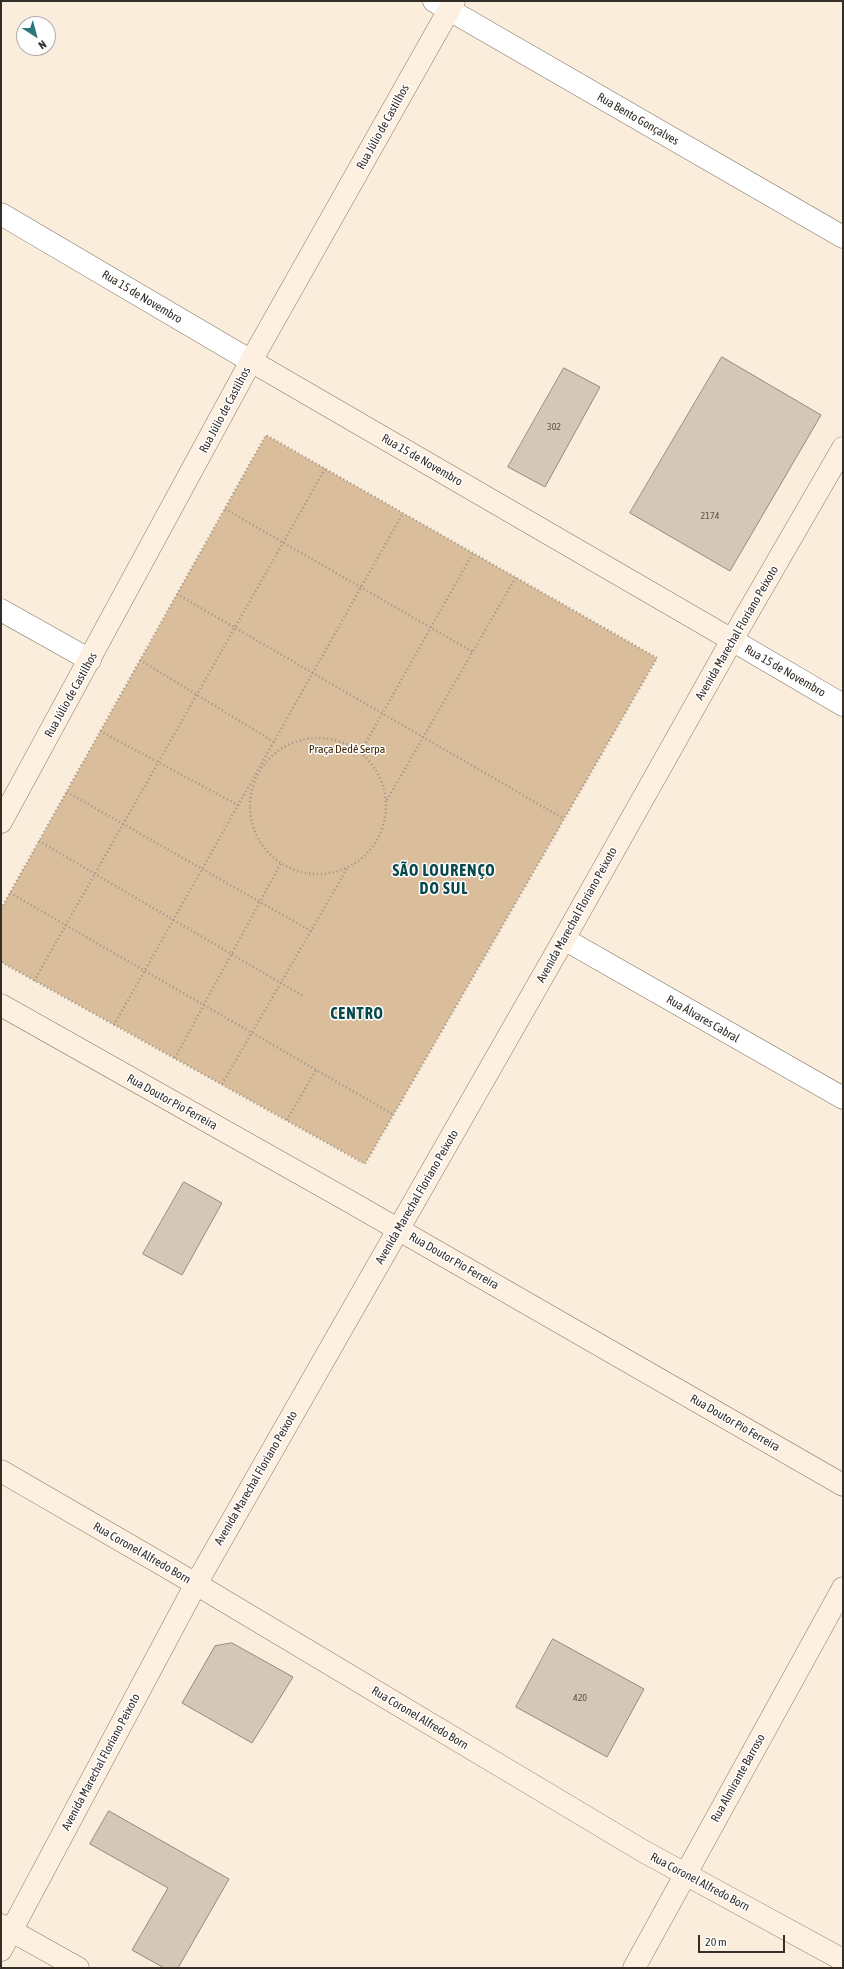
<!DOCTYPE html>
<html>
<head>
<meta charset="utf-8">
<style>
	body { margin:0 }
	#map { position:relative; width:844px; height:1969px; overflow:hidden; background:#fbeddc; font-family:"Asap Condensed",sans-serif }
	canvas { display:block }
	.frame { position:absolute; inset:0; border:2px solid #342e28; pointer-events:none }
	.north { position:absolute; left:16px; top:16px; width:40px; height:40px; box-sizing:border-box; background:#fff; border:1px solid #aeaba9; border-radius:50%; rotate:144deg; font-size:11px; font-weight:700; line-height:16px; text-align:center; color:#342e28 }
	.north::after { content:''; display:block; margin:auto; width:14px; height:18px; background:#2e787d; clip-path:polygon(50% 0,100% 100%,50% 72%,0 100%) }
	.scale { position:absolute; left:698px; top:1935px; width:87px; height:18px; box-sizing:border-box; border:2px solid #342e28; border-top:0; padding-left:5px; font-size:12px; line-height:14px; white-space:nowrap; color:#342e28; -webkit-text-stroke:3px #fff; paint-order:stroke }
</style>
</head>
<body>
<div id="map">
<canvas width="844" height="1969"></canvas>
<div class="frame"></div>
<div class="north">N</div>
<div class="scale">20 m</div>
</div>
<script>
const g = document.querySelector('canvas').getContext('2d');
g.lineJoin = 'round';
function fill(path, color) {
  g.fillStyle = color;
  g.fill(path, 'evenodd');
}
function strokePath(path, color, width, dash) {
  g.strokeStyle = color;
  g.lineWidth = width;
  g.lineCap = dash ? 'butt' : 'round';
  g.setLineDash(dash || []);
  g.stroke(path);
}
function write(font, color, halo, rows, align = 'center') {
  g.font = font + ' "Asap Condensed",sans-serif';
  g.lineWidth = 3;
  g.setLineDash([]);
  g.textBaseline = 'middle';
  g.strokeStyle = halo;
  g.fillStyle = color;
  for (const [text, x, y, turn = 0] of rows) {
    g.save();
    g.translate(x, y);
    g.rotate((+turn || 0) * Math.PI / 180);
    g.textAlign = isNaN(turn) ? turn : align;
    if (halo) g.strokeText(text, 0, 0);
    g.fillText(text, 0, 0);
    g.restore();
  }
}
const green = new Path2D(`
	M266,435L657,658L365,1164L1,962V909Z`);
const building = new Path2D(`
	M722,357L821,415L730,571L630,513Z
	M564,368L600,387L545,487L508,467Z
	M184,1182L222,1203L182,1275L143,1254Z
	M553,1639L644,1689L607,1757L516,1707Z
	M232,1643L293,1677L252,1743L182,1703L215,1646Z
	M109,1811L229,1879L178,1968H164L132,1950L168,1888L90,1844Z`);
const path = new Path2D(`
	M225,509L473,652
	M177,594L564,819
	M140,660L274,742
	M100,731L238,805
	M250 806a68 68 0 1 1 136 0a68 68 0 1 1-136 0Z
	M360,753L473,553
	M67,792L311,931
	M387,800L516,577
	M39,841L303,996
	M10,893L394,1115
	M1,909L266,435L657,658L365,1164L1,962
	M34,981L325,469
	M114,1025L403,513
	M175,1058L281,863
	M222,1084L348,867
	M287,1120L316,1070`);
const street = new Path2D(`
	M434,1L843,237
	M1,214L251,361
	M1,610L90,660
	M732,640L843,705
	M564,939L843,1098`);
const secondary = new Path2D(`
	M251,361L732,640
	M1,822L251,361L454,1
	M1,1005L354,1204L843,1485
	M1,1471L196,1584L643,1851L843,1960
	M1,1925L78,1968
	M1,1950L196,1584L564,939L732,640L843,448
	M634,1968L843,1588`);
const numberNames = [
	["302",554,427],
	["2174",710,516],
	["420",580,1698]
];
const streetNames = [
	["Rua Bento Gonçalves",638,119,30],
	["Rua Júlio de Castilhos",383,127,-61],
	["Rua 15 de Novembro",142,297,31],
	["Rua Júlio de Castilhos",225,410,-62],
	["Rua 15 de Novembro",422,460,30],
	["Avenida Marechal Floriano Peixoto",737,633,-60],
	["Rua 15 de Novembro",785,671,30],
	["Rua Júlio de Castilhos",71,695,-61],
	["Avenida Marechal Floriano Peixoto",577,915,-61],
	["Rua Álvares Cabral",703,1019,30],
	["Rua Doutor Pio Ferreira",172,1102,29],
	["Avenida Marechal Floriano Peixoto",417,1197,-60],
	["Rua Doutor Pio Ferreira",454,1261,30],
	["Rua Doutor Pio Ferreira",735,1423,30],
	["Avenida Marechal Floriano Peixoto",256,1478,-60],
	["Rua Coronel Alfredo Born",142,1553,30],
	["Rua Coronel Alfredo Born",420,1718,31],
	["Avenida Marechal Floriano Peixoto",101,1762,-62],
	["Rua Almirante Barroso",738,1778,-61],
	["Rua Coronel Alfredo Born",700,1882,28]
];
const parkNames = [
	["Praça Dedê Serpa",347,749]
];
const districtNames = [
	["SÃO LOURENÇO",444,871],
	["DO SUL",444,889],
	["CENTRO",357,1014]
];
fill(green, '#dabe9c');
fill(building, '#d4c7b7');
strokePath(building, '#96897a', 1);
strokePath(street, '#847869', 23);
strokePath(secondary, '#847869', 23);
strokePath(path, '#9c9286', 2.5, [1, 3]);
strokePath(street, '#fff', 22);
strokePath(secondary, '#fef0e0', 22);
write('10px', '#5c544c', null, numberNames);
write('12px', '#342e28', '#fff', streetNames);
write('12px', '#402500', '#fff', parkNames);
g.letterSpacing = '1px';
write('bold 16px', '#07484d', '#fff', districtNames);
g.letterSpacing = '0px';
</script>
</body>
</html>
